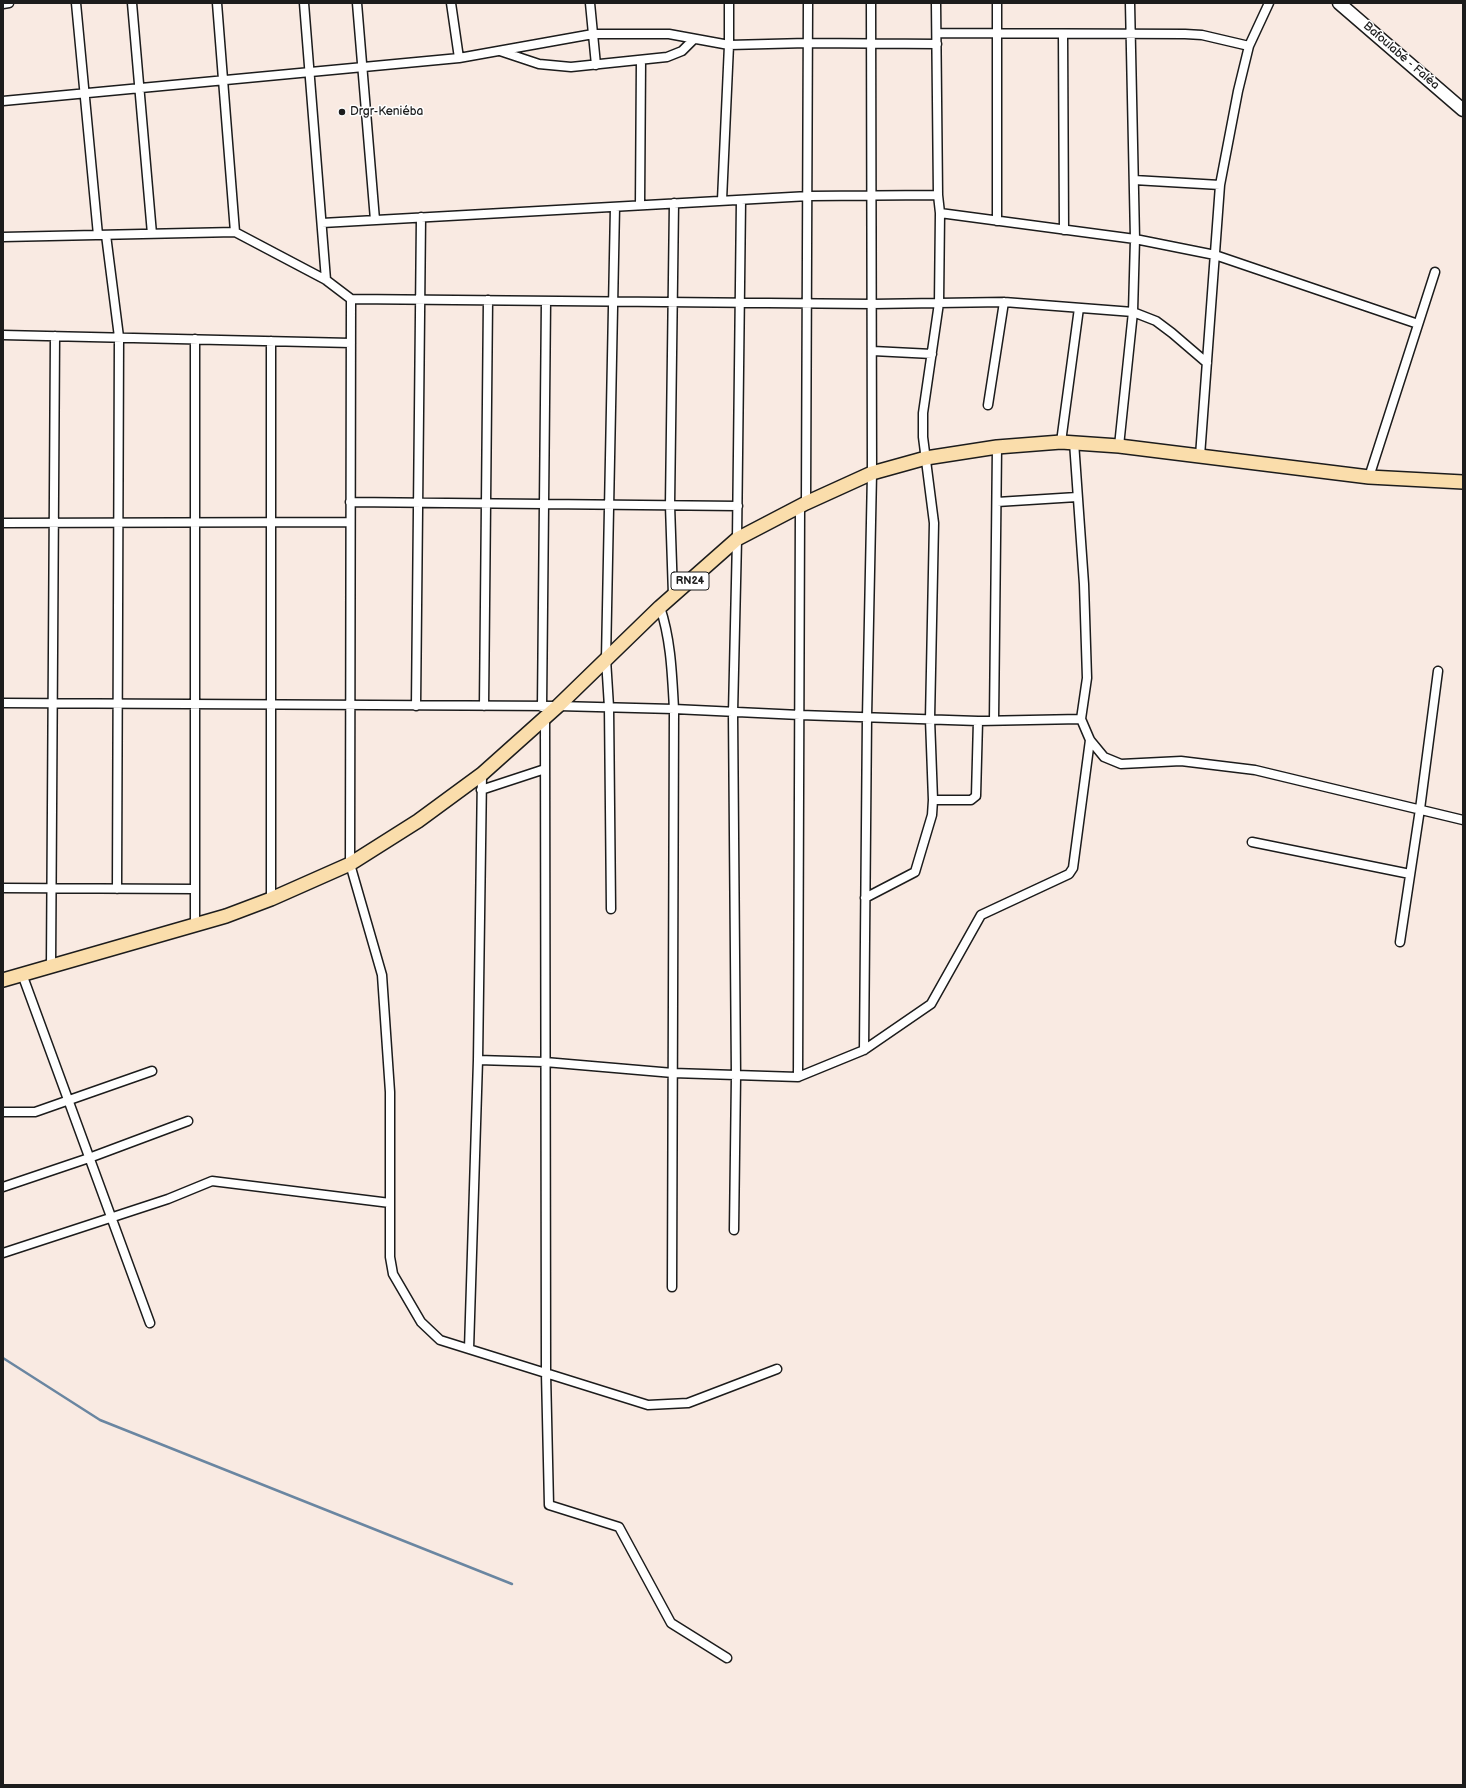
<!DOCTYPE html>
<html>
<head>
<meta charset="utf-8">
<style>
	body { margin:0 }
	#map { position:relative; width:1466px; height:1788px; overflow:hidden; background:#f9eae2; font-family:"Balsamiq Sans",sans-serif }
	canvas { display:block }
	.frame { position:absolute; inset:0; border:4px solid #1c1c1c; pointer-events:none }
</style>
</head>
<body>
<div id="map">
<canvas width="1466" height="1788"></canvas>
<div class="frame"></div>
</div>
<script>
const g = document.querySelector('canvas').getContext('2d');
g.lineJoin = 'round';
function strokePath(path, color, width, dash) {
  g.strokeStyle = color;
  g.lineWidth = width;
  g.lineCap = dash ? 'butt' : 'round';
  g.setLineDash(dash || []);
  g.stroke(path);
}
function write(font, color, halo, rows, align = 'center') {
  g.font = font + ' "Balsamiq Sans",sans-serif';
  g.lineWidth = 3;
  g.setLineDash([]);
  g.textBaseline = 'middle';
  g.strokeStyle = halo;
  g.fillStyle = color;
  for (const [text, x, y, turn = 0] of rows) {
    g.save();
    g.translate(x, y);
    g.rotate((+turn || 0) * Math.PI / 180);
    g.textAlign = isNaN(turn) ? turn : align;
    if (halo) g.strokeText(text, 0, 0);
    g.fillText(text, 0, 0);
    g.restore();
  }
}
const stream = new Path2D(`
	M3,1358L100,1420L512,1584`);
const minor = new Path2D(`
	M76,3L98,235
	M132,3L152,234
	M217,3L235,232
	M304,3L326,280
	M357,3L375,220
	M451,3L459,58
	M590,3L596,65
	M3,4L9,3
	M937,33L1185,34L1202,35L1249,46
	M1063,34L1064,230
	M500,51L539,64L571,67L667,57L682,51L694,39
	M3,101L459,58L593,34H669L729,45L807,43L937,44
	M1134,180L1220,185
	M722,200L729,45V3
	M640,205L641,60
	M940,213L1135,239L1215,255L1418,324
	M997,221V3
	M322,223L809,196L938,195
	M106,235L119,337L117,889
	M3,237L235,232L326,280L351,299L872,304L1004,302L1133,312L1156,321L1172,333L1207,363
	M351,299L350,864L382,975L390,1092V1257L393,1274L421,1322L440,1340L648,1405L688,1403L777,1369
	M3,335L351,343
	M195,339V925
	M271,341V899
	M873,351L932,354
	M988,405L1004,302
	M1061,442L1079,308
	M1074,442L1084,584L1087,678L1081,719L1090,740L1104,757L1121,764L1181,761L1255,770L1463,820
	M1119,446L1133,312L1135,239L1130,3
	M1200,456L1220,185L1238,91L1249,46L1269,3
	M1369,477L1435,272
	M350,502L738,506
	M997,502L1077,497
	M806,503L808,3
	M3,523L350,522
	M673,595L670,505L674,203
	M660,607C671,640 672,674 674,709L672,1287
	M3,703L558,706L674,709L800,715L978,721L1081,719
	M416,706L421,217
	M484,706L488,300
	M542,707L546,301
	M545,719L546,1373L549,1505L619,1527L671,1623L727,1658
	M994,720L997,447
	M481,790L545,769
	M933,800H971L976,796L978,721
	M1252,842L1410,874
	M3,888L195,889
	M865,898L915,872L932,815L933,800L930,719L934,523L923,437V413L939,303L940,213L938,195L936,3
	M611,909L609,707L606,659L615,207
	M1400,942L1420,809L1438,671
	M51,966L55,336
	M22,974L150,1323
	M864,1050L867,717L872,473L871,3
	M478,1060L545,1062L673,1073L798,1077L864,1050L931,1004L981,915L1069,874L1073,868L1090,740
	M798,1077L800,506
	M3,1112H35L152,1071
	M3,1187L89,1158L188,1121
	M734,1230L736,1076L733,713L737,539L741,200
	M3,1253L168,1199L212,1181L390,1203
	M469,1349L478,1060L482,774`);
const secondary = new Path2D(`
	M1339,3L1463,110`);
const primary = new Path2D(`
	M3,980L226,916L271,899L350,864L418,821L482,774L558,706L660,607L737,539L806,503L872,473L926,458L997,447L1061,442L1119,446L1369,477L1463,482`);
const markers = [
	[342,112,4,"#1c1c1c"]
];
const shields = [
	[690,581,38]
];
const shieldNames = [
	["RN24",690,581]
];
const streetNames = [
	["Bafoulabé - Faléa",1401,56,41]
];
const poiNames = [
	["Drgr-Keniéba",350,112]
];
strokePath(stream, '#6a86a1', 2.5);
strokePath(minor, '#1c1c1c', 11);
strokePath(secondary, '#1c1c1c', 15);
strokePath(primary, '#1c1c1c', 16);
strokePath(minor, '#fff', 8);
strokePath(secondary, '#fff', 12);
strokePath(primary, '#faddab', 13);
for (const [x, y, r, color] of markers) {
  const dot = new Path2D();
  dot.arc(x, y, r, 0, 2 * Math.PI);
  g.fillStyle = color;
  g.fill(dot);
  strokePath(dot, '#fff', 1.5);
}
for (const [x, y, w] of shields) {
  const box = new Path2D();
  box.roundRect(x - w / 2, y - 9, w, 18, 3);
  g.fillStyle = '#fff';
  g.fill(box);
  strokePath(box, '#1c1c1c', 1);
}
write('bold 11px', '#1c1c1c', null, shieldNames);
write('12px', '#1c1c1c', '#fff', streetNames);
write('12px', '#1c1c1c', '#fff', poiNames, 'left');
</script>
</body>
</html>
